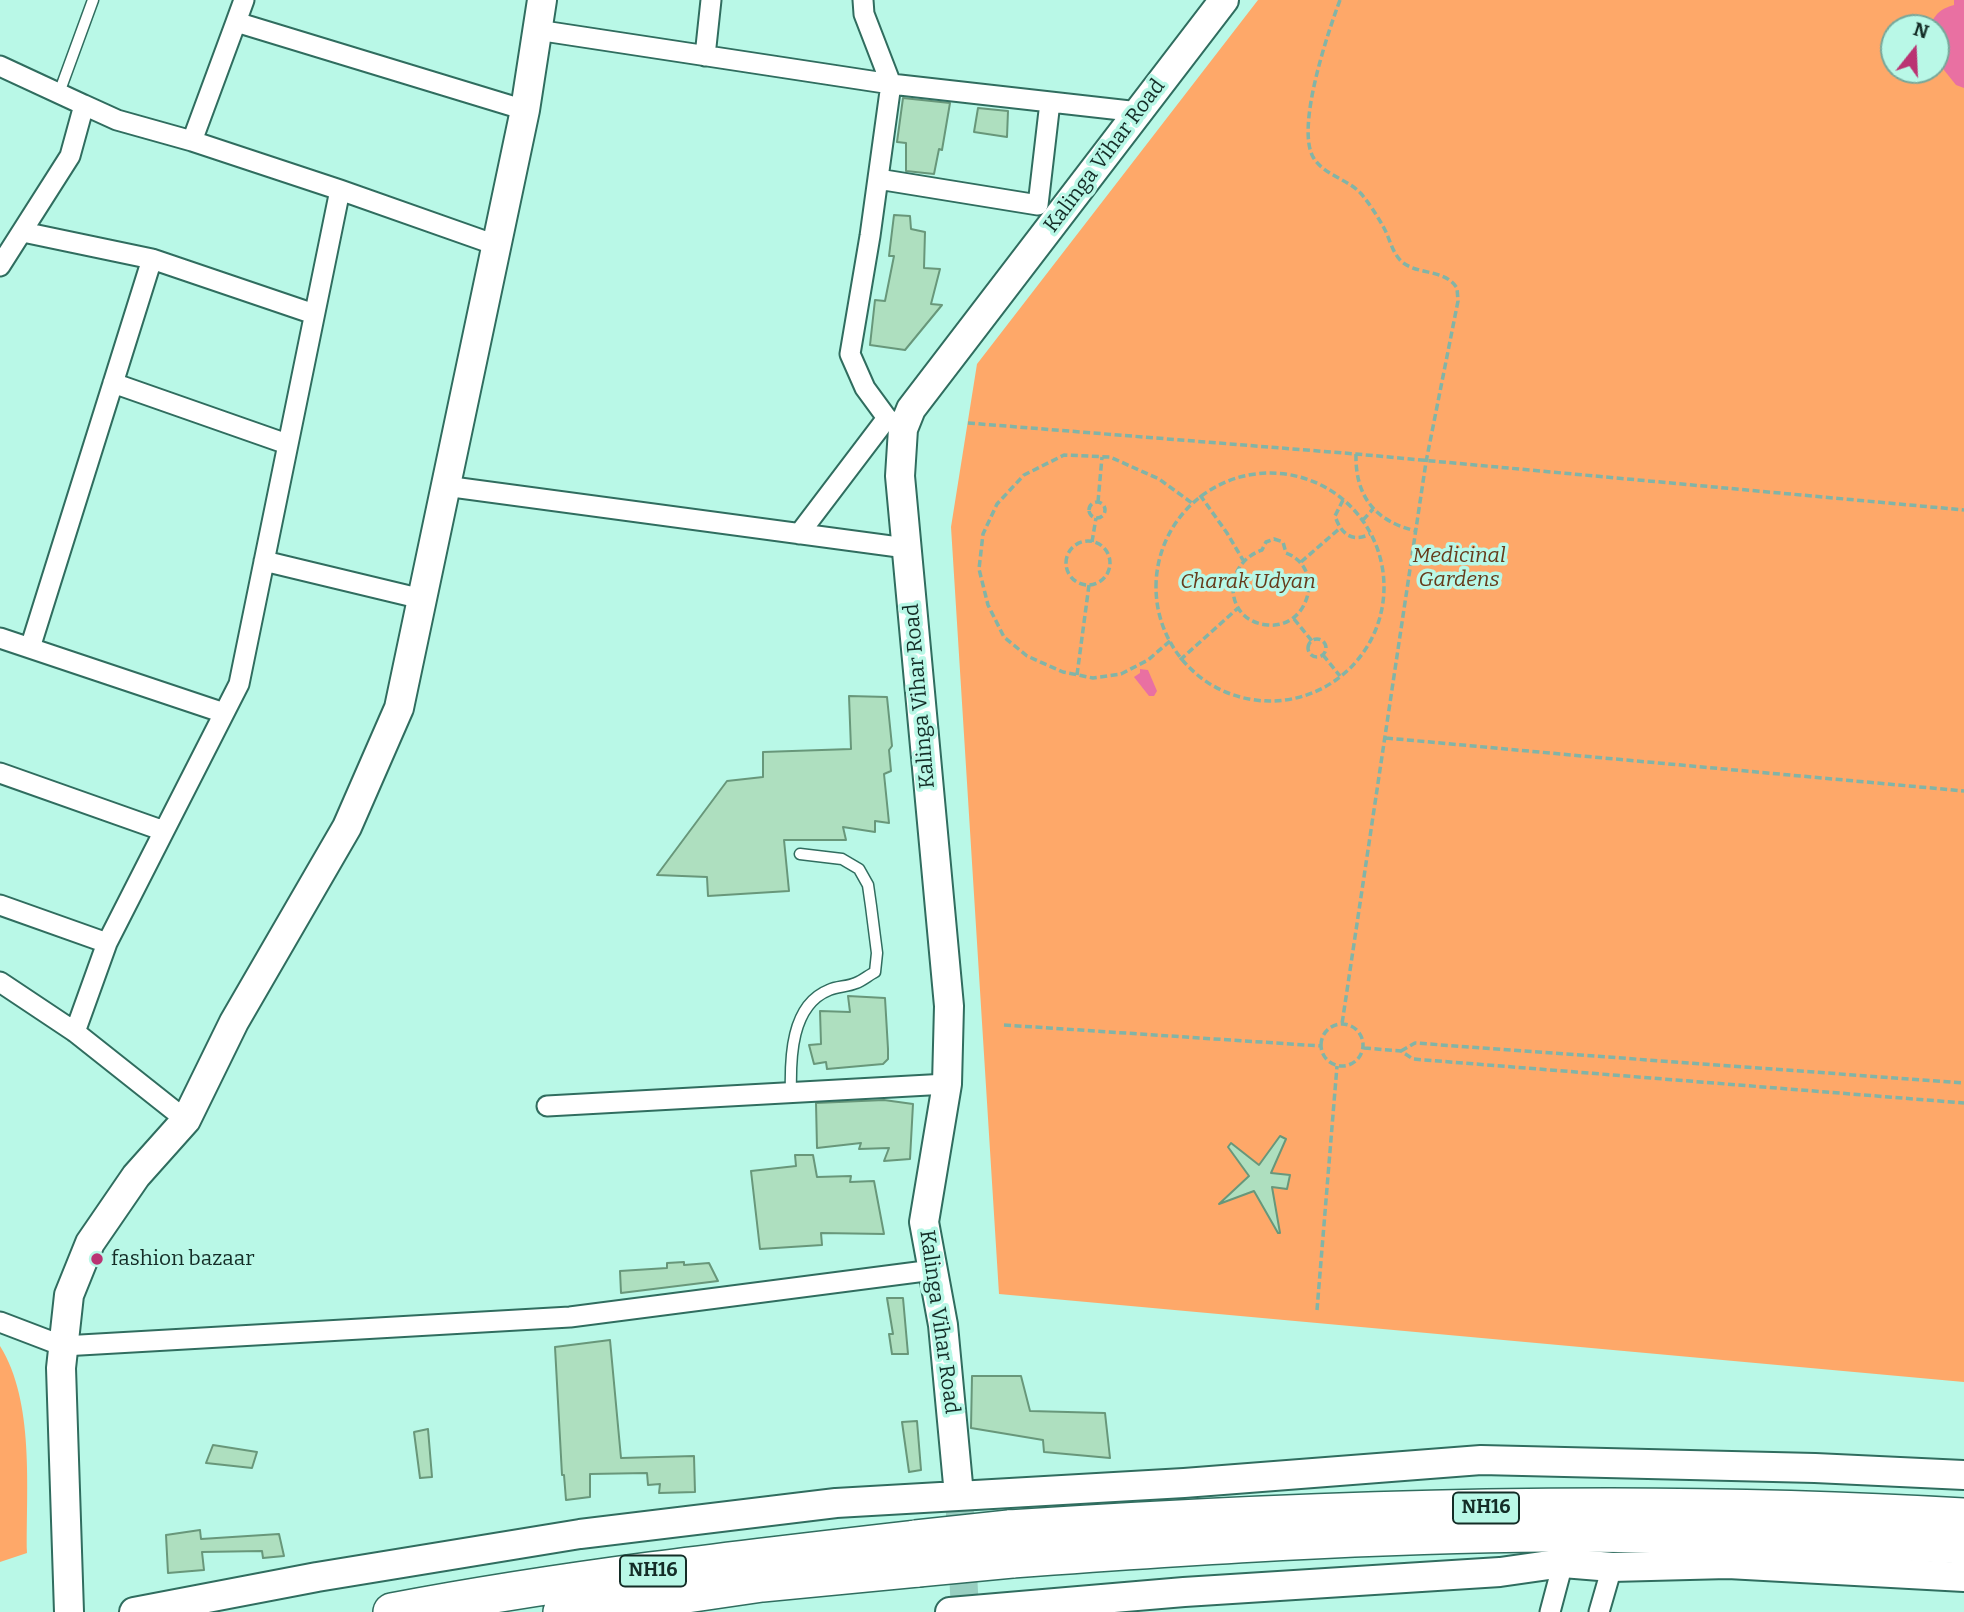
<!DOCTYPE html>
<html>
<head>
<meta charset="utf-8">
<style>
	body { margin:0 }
	#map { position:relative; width:1964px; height:1612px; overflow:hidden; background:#b9f8e7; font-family:Bitter,serif }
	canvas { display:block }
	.north { position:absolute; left:1880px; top:14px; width:70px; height:70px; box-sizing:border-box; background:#b9f8e7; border:2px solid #77a79a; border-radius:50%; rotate:18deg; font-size:19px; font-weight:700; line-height:28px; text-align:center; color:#142d27 }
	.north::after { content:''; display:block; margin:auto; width:24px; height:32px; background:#ba3373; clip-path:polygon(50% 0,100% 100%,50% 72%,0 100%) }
</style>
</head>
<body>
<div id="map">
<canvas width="1964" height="1612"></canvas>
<div class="north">N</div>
</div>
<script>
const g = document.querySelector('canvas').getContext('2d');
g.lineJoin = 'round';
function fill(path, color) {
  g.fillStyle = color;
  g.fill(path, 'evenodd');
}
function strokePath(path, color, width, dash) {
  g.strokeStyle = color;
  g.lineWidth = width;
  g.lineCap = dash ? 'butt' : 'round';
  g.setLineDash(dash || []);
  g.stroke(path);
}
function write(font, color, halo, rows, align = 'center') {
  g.font = font + ' Bitter,serif';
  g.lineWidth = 7;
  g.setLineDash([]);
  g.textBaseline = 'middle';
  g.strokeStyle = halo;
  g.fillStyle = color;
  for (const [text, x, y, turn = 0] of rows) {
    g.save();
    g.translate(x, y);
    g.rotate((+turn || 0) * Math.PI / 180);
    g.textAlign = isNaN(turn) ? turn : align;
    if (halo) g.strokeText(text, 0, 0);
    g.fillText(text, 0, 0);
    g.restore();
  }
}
const green = new Path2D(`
	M1258,0H1964V1382L999,1294L951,527L977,364ZM1894,28H1936V70H1894Z
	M0,1346C35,1402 26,1489 27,1553L0,1562Z`);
const water = new Path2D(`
	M1954,0H1964V88L1956,85L1936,60V28H1929C1935,14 1940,9 1954,5Z
	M1140,669L1148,670L1157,691L1154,696H1149L1134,677L1140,673Z`);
const building = new Path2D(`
	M903,98L950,103L942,150L939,149L934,174L906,171V143L897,142Z
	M978,108L1008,111L1007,137L974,132Z
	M894,215L910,216L911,229L925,232L924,268L940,269L931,304L942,305L905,350L870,345L875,300L885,301L894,256H889Z
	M849,696L887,697L892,746L889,750L891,771L884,774L889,823L875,821V832L843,827L846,840H784L789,891L708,896L707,877L657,875L727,781L763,777V752L851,749Z
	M848,996L885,998L888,1049V1059L883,1064L827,1069L826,1062L814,1064L809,1045L821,1044L820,1011L850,1012Z
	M884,1100L913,1104L910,1159L884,1161L889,1148L859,1149L861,1143L817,1148L816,1103Z
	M1280,1136L1286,1139L1271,1173L1290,1175L1287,1189L1272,1187L1280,1233H1278L1254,1191L1219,1204L1249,1176L1228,1147L1231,1143L1259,1165Z
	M795,1155H813L817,1177L851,1176L850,1182L874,1181L884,1234L821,1233L822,1245L760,1249L751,1171L796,1166Z
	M684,1262V1265L709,1263L718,1281L621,1293L620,1271L667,1268V1263Z
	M887,1298H903L908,1354H892L889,1334H893Z
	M610,1340L621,1458L694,1456L695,1492L659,1493L660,1484L648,1485L647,1473L590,1474V1497L566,1500L564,1475H562L555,1347Z
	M972,1376H1021L1030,1411L1105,1413L1110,1458L1044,1452L1043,1440L971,1428Z
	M917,1421L921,1470L909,1472L902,1422Z
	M428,1429L432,1477L420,1478L414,1432Z
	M213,1445L257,1452L252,1468L206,1463Z
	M200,1530L201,1539L279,1534L284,1556L263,1558L262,1551L202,1552L204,1570L168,1573L166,1535Z`);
const secondaryTunnel = new Path2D(`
	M959,1495L965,1611`);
const path = new Path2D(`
	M1340,0C1328,32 1296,126 1313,157C1324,176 1350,179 1363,196C1371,206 1378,217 1384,228C1390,239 1392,252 1401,261C1418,276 1444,268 1457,288L1458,301L1426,462L1342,1024
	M968,423L1356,454L1964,510
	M1356,454C1355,496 1375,522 1417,531
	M1156 587a114 114 0 1 1 228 0a114 114 0 1 1-228 0Z
	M1200,495L1227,533L1243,560
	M1343,500L1335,516C1341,534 1352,543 1370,534
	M1098,502L1102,457
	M1089 510a8 8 0 1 1 16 0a8 8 0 1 1-16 0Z
	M1363,520L1373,509
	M1274,539L1283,542L1286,553C1326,568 1309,629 1268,625C1224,622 1221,564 1262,550L1266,542Z
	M1066 563a22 22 0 1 1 44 0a22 22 0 1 1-44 0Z
	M1092,542L1096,518
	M1301,562L1339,529
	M1294,619L1312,641
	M1308 648a9 9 0 1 1 18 0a9 9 0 1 1-18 0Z
	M1170,641L1148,660L1121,674L1093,678L1063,672L1027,656L1004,637L988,605L979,569L983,534L997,504L1024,475L1064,455L1110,457L1159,479L1192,503
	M1323,655L1340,676
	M1180,660L1238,608
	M1077,675L1089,585
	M1386,738L1964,791
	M1321 1045a21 21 0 1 1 42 0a21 21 0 1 1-42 0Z
	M1004,1025L1321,1046
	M1364,1048L1401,1051L1413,1059L1964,1103
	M1401,1051L1415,1043L1964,1083
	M1317,1310L1337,1066`);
const lane = new Path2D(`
	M59,93L93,0
	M791,1093C790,1058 791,1005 829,990C837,986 847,987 856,983C862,981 869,975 875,972L877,953L871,906L868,885L859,869L842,859L800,854`);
const street = new Path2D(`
	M244,0L236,22L525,110
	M863,0L864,14L891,84L870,236L850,354L865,388L887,418L903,429
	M236,22L192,141L340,190L496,245
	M537,30L891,84L1139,112
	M705,56L711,0
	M0,66L84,105
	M878,179L1038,205L1050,102
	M23,232L152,259L314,314
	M0,266L70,156L84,105L117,120L192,141
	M113,383L287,444
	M445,486L906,548
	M799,534L887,418
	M264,561L422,599
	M0,638L224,713
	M30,648L152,259
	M0,773L164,831
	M0,905L107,943
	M0,982L75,1032L186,1120
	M75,1032L107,943L239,684L340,190
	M547,1106L947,1084
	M0,1322L63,1346L570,1317L933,1270
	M1550,1612L1563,1563
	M1599,1612L1612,1567`);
const secondary = new Path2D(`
	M959,1495L943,1325L924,1222L947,1084L949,1006L900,476L903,429L911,409L1224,0
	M69,1612L61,1368L69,1295L90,1243L136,1176L186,1120L234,1022L347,827L399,708L525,110L542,0
	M134,1612L317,1577L580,1534L836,1503L1184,1483L1481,1460L1815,1468L1964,1475
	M950,1612L1184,1592L1500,1572L1563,1563L1612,1567L1728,1564L1964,1577`);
const highway = new Path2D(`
	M1009,1529C1327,1508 1646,1498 1964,1517
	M1012,1559C1192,1546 1372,1534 1551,1533C1689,1533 1827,1538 1964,1545
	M392,1612C565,1579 741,1559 916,1539
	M562,1612L762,1583L918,1568`);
const highwayBridge = new Path2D(`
	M916,1539L1009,1529
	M918,1568L1012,1559`);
const markers = [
	[97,1259,7,"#ba3373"]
];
const shields = [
	[1486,1508,66],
	[653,1571,66]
];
const shieldNames = [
	["NH16",1486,1508],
	["NH16",653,1571]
];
const streetNames = [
	["Kalinga Vihar Road",1105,156,-53],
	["Kalinga Vihar Road",920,696,-95],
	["Kalinga Vihar Road",939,1322,82]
];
const parkNames = [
	["Medicinal",1459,556],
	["Gardens",1459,580],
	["Charak Udyan",1248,582]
];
const poiNames = [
	["fashion bazaar",111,1259]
];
fill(green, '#fea869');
fill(water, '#e970a2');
fill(building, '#aedfbf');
strokePath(building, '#68977a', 2);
strokePath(secondaryTunnel, '#98cfc1', 28, [28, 14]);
strokePath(lane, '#306d5f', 13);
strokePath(street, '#306d5f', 23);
strokePath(secondary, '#306d5f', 32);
strokePath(highway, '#306d5f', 40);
strokePath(path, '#82b4a7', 3.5, [7, 3.5]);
strokePath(lane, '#fff', 10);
strokePath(street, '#fff', 19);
strokePath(secondary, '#fff', 28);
strokePath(highway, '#fff', 37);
strokePath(highwayBridge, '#306d5f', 40, []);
strokePath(highwayBridge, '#fff', 37);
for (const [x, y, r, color] of markers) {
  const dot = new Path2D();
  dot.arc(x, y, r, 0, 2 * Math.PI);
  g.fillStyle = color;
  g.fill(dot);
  strokePath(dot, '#b9f8e7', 2.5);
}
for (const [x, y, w] of shields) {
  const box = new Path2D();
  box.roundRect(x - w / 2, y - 15.5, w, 31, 5);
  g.fillStyle = '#b9f8e7';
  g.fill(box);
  strokePath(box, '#142d27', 2);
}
write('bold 19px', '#142d27', null, shieldNames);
write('21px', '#142d27', '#b9f8e7', streetNames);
write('italic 21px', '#663b1b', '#b9f8e7', parkNames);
write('21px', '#142d27', '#b9f8e7', poiNames, 'left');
</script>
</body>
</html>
